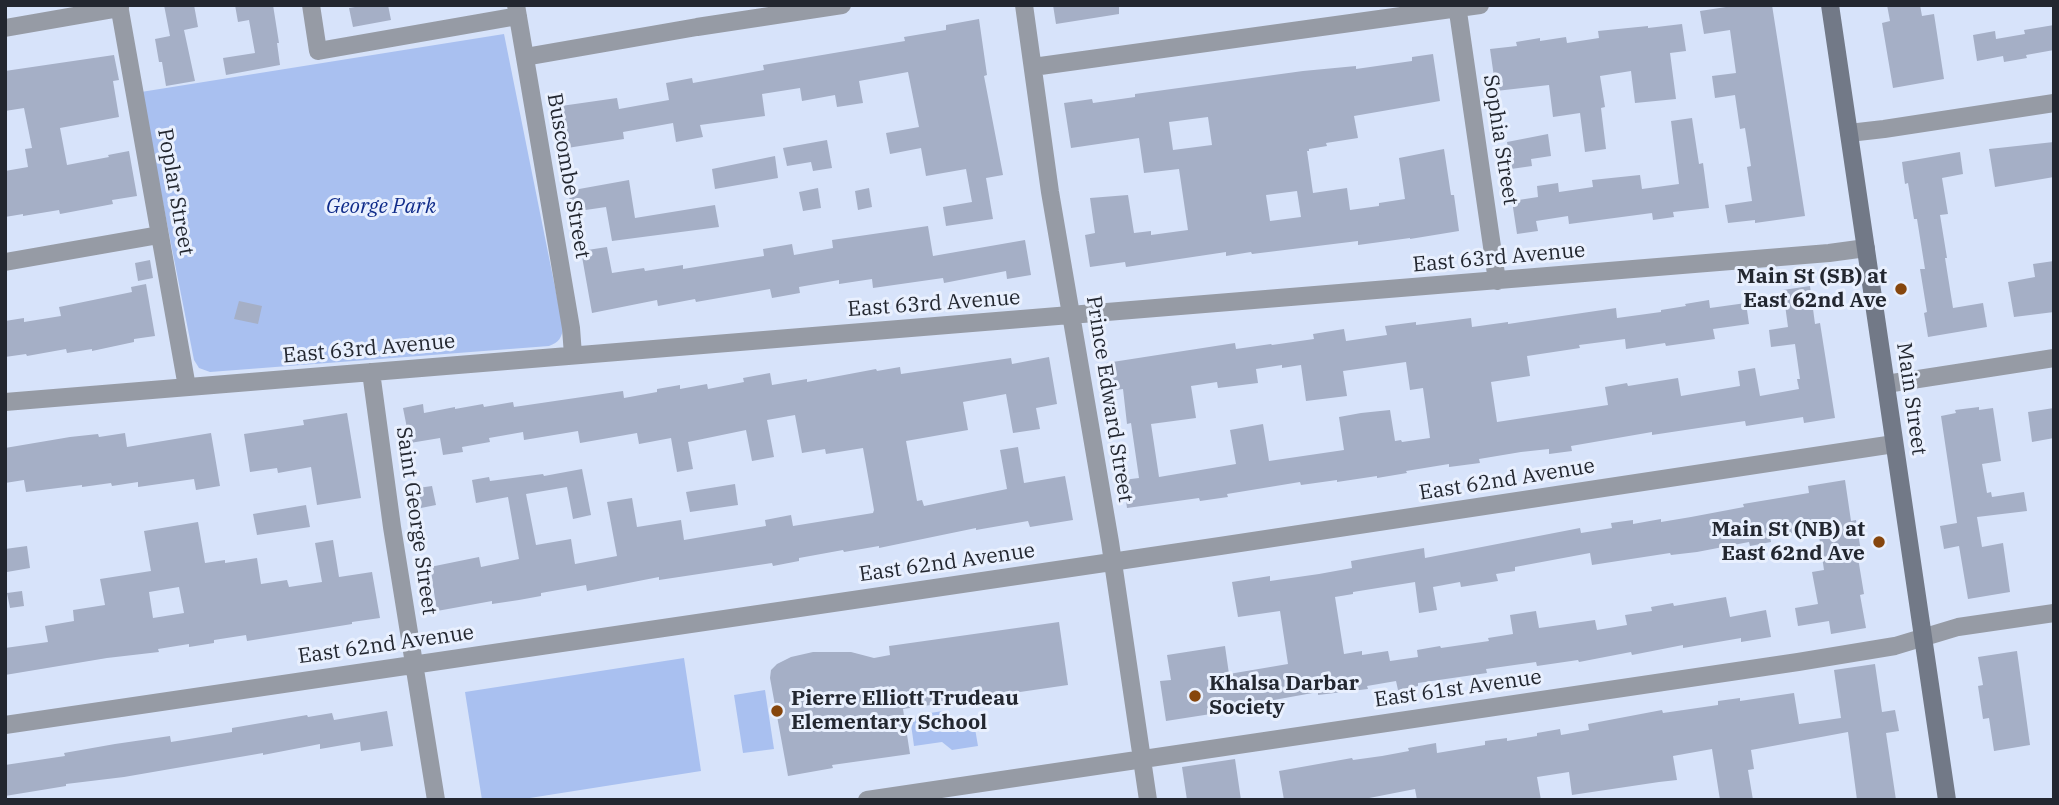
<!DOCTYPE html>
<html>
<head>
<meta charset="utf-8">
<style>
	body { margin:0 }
	#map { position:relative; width:2059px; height:805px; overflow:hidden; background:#d7e3fa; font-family:"IBM Plex Serif",serif }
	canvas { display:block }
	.frame { position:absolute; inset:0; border:7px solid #232730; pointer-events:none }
</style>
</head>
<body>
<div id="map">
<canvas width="2059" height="805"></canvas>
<div class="frame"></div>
</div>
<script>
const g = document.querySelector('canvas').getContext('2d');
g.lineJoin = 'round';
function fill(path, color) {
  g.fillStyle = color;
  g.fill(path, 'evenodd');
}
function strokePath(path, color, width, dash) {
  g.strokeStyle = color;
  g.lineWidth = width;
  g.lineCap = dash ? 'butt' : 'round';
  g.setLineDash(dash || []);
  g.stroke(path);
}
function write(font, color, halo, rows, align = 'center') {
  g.font = font + ' "IBM Plex Serif",serif';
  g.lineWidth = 6;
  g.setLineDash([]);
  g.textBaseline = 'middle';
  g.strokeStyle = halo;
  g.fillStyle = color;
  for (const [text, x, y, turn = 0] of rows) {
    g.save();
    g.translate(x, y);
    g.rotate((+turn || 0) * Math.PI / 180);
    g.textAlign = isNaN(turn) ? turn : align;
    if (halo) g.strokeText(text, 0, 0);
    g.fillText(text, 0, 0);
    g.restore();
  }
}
const green = new Path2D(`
	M504,34L563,327C562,338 559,342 549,346L210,372L199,368L194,360L141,92Z
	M684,658L701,771L517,800H482L465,692Z
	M765,690L774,749L743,753L734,695Z
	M943,711L945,721L973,717L978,746L952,750L942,742L914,746L911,724L917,715Z`);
const building = new Path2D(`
	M164,5H194L198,27L184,30L195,81L166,86L162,62H159L155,39L170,36Z
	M235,5H273L279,43H277L280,65L226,75L223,58L255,53L249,20L238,22Z
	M367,5H388L391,20L353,27L349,8Z
	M1053,5H1119V14L1056,24Z
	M1739,5H1772L1805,216L1755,223V220L1728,223L1725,205L1752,201L1747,167L1751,166L1745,128L1740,129L1735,95L1715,98L1712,76L1736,73L1730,30L1704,34L1700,11Z
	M1887,5H1920L1922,16L1934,14L1944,79L1893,88L1882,23L1890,21Z
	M979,19L987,75L984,76L1003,175L986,178L993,219L946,226L943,207L972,202L966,169L926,176L921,148L890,154L886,133L919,127L908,72L859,81L863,103L837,107L835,95L802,101L800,88L762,94L765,116L700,125L703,137L676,142L673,123L623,132L624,139L561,149L554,107L617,98L619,109L669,100L666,83L692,78L693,83L764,70L763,65L905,41L904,37L946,30V25Z
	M1682,24L1686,51L1670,53L1676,99L1635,103L1631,71L1600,76L1605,107L1601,108L1606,149L1585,152L1580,113L1553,117L1549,85L1496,91L1490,49L1517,46L1516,42L1540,38V41L1566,37L1567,43L1599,38L1598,31L1648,26V28Z
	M2054,25V50L2026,55L2027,58L2004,62L2003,56L1977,61L1973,35L1995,31L1996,39L2025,34L2024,30Z
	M1433,54L1440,101L1354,116L1358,138L1326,143L1327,146L1309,149V151H1307L1313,193L1347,188L1350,210L1379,206V203L1405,199L1399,158L1444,149L1451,195H1454L1459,231L1410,239V238L1358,245V241L1252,254L1251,252L1226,256V252L1126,267L1125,262L1090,267L1085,235L1095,233L1090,198L1128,195L1134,233L1151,231V235L1188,230L1179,169L1144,173L1139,138L1071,148L1064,103L1092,99L1093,103L1135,97V94L1303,71L1356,66V69L1412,61V57ZM1208,117L1212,145L1173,150L1169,122ZM1297,191L1301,217L1270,221L1266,195Z
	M114,55L119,80L113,81L119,117L60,128L67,165L109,157L108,155L129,151L137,196L112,200L113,204L60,214L59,210L23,216V214L5,217V171L28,167L25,149L32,148L24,108L5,111V71Z
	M1692,118L1699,164L1703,163L1709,208L1673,212L1674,217L1653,220L1652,213L1569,224L1568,216L1536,221L1538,231L1517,234L1512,201L1538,197L1537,186L1558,183L1559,192L1593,187L1592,180L1640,175L1642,189L1679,184L1671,121Z
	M1548,134L1551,156L1531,159L1532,166L1511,169L1507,142Z
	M827,140L832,168L813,171L811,162L787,166L783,148Z
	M2054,142V177L1995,187L1989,149Z
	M1960,152L1963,174L1942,178L1948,214L1940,215L1947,258H1945L1953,308L1983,303L1987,327L1928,337L1924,313L1927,312L1920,269H1925L1917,219H1914L1908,183L1905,184L1902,162Z
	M775,156L778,178L715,189L712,169Z
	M629,180L635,218L715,205L719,227L612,241L606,207L572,212L568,191Z
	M818,188L821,208L803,211L799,192Z
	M869,188L872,207L858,210L855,191Z
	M928,226L933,256L1025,240L1031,275L1007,279L1006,271L944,283L943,278L873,288L872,279L839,284V280L799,287L800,293L772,298L770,289L696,302L695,299L658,306L657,300L592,313L581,251L607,247L612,273L644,268L645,271L683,265V269L764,256L763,249L792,244L794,255L833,248L832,240Z
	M150,260L153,278L138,281L135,263Z
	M2054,261V312L2014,317L2008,282L2035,277L2033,264Z
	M146,284L155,336L134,339V342L92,351V349L67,353L66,349L27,356L26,354L5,357V321L24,318V322L61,316L59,307L132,292L131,287Z
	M1810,286L1815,324L1820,323L1835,418L1804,423L1803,417L1746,426L1745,421L1652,435V432L1571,446L1572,451L1549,454V449L1521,452L1479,459L1480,463L1449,467V464L1406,471L1407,473L1377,478V476L1337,482V480L1301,485L1300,482L1227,494L1228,497L1200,501L1199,498L1127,508L1123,480L1139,478L1131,423L1127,424L1123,389L1110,391L1106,363L1235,343L1236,349L1271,344L1272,345L1314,339L1313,334L1344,329L1346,341L1387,335L1385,326L1416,322V325L1471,318L1472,327L1508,322V324L1616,308L1617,318L1661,312V310L1686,306L1685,304L1709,300L1710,308L1746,303L1749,324L1713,329L1715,339L1666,346L1665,343L1626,349L1625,339L1579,345L1580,348L1527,356L1530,376L1491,382L1497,422L1608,405L1605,387L1627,383L1628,386L1678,378L1681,396L1740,386L1738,371L1755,368L1760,396L1799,389L1797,379H1800L1795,344L1771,347L1769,330L1788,327L1783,290ZM1406,362L1410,390L1423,388L1430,438L1402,442L1401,440L1395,441L1390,410L1361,413L1339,417L1344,450L1269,461L1263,424L1230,430L1236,464L1159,477L1151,424L1196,418L1191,386L1217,382L1218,388L1258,383L1256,369L1282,365V368L1301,365L1306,401L1347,396L1343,371Z
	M239,301L262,306L258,324L234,319Z
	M1049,357L1057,404L1036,408L1040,429L1013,433L1006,394L963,402L968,430L906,441L917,501L922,500L924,506L1007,489L1000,450L1018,447L1024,483L1065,476L1073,520L1030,527L1028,521L976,530V528L879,548V546L844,552L843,550L799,558V561L773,566L772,563L659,580V577L587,591L586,585L541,593V596L519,600L492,604V601L437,611L430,567L479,557L481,567L519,559L508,497L476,503L472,480L489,477L490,481L543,474L544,476L582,469L591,515L573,519L567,487L526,494L536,545L571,539L575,564L617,556L607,502L632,498L637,527L681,520L684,540L766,526L765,520L791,515L793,526L873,513L874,510L863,448L826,454L825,449L802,453L795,415L767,420L774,457L752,461L746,430L688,442L693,469L677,472L671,438L639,444L637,433L580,443L578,431L524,440L523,432L489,438L490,442L462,447L463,452L443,455L440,438L410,443L403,408L423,404L424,413L455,407V409L483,404L484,407L513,402L514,407L623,391L624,398L657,392V389L680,385V389L707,384L708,389L744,382L743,378L770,373L772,385L807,379V382L876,369L877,371L900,367L901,374L1011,358L1012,364Z
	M1979,407V410L1993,408L2001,461L1982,464L1987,493L1991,492L1992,497L2024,492L2027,511L1977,517L1982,547L2003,543L2010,592L1968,599L1959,546L1944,549L1940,526L1957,523L1941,416L1956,413L1955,410Z
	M2054,408V438L2032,442L2028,412Z
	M347,413L361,498L317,505L311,467L278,473L277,468L250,472L244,434L304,425L303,420Z
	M125,433L127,447L211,433L220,486L196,490L194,479L138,487V482L112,486L111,483L82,487V485L26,492L24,480L5,483V448L70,437L98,434L99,437Z
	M1845,480L1851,521L1856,520L1862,558H1858L1864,594L1860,595L1866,628L1831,634L1829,621L1798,626L1795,608L1818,604L1812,572L1824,570L1818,529L1770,537L1771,542L1750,546L1749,542L1697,552L1671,555L1670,553L1592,565L1590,553L1515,567V571L1496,574L1498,581L1461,587L1460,582L1433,587L1437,610L1419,613L1415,582L1353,592V594L1335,597L1344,654L1362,651V655L1388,651L1390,661L1418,657L1417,650L1440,646L1441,648L1489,641L1488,638L1513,634L1510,615L1536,611L1539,628L1595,620L1597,630L1627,625L1625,615L1652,611L1651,607L1673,603L1674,606L1726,597L1730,617L1766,610L1771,637L1741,642V638L1683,648V645L1632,655L1631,652L1579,662L1578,660L1537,666L1536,662L1486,669L1487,673L1418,683V686L1398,690L1396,681L1367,686L1368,689L1318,695V692L1230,708V711L1166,721L1160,681L1171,680L1167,655L1225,646L1229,674L1288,664L1280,611L1238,617L1232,582L1270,576V581L1319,574L1352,568L1351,561L1424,548L1425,558L1580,528L1581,533L1612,528L1611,523L1633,520V524L1661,519V522L1691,517L1744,507L1743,504L1809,493L1808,486Z
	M735,484L738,505L690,512L686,492Z
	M432,486L436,505L421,508L418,488Z
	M306,505L310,527L257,535L253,514Z
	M198,522L205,563L225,560V563L257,558L261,584L287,580L289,587L322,582L315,543L333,540L339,577L372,572L380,618L352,622V624L247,641L246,635L214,640V643L189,647V644L158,649L159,652L107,658L5,675V648L48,642L45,626L74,621L73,610L105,605L100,579L151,571L144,531ZM179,587L184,613L153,618L149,592Z
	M27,546L30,568L7,572L5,549Z
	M22,591L24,606L10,608L7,593Z
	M1059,622L1068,685L903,709L910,754L832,765L833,768L788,776L770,678L771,670L777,664L791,657L813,652H851L874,658L890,655L889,646Z
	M2017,651L2030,745L1994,751L1989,718L1983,719L1978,686L1983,685L1978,657Z
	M1875,664L1882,712L1895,710L1899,731L1886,733L1896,800H1857L1848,732L1751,750L1754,769L1748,770L1753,800H1720L1712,749L1673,756L1677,780L1659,782L1572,795L1569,772L1537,777L1541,800H1417L1415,789L1359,800H1284L1279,771L1352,758L1353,760L1382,756L1409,751L1408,748L1436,743L1437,753L1485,745V741L1507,738V741L1537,736V733L1560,729L1561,735L1589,730L1588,724L1662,710L1663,713L1718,705V701L1740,698V701L1794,693L1799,724L1841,718L1834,670Z
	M387,711L393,746L361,751L360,742L320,749V744L263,755V753L124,777L66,784V786L5,796V765L65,756L64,753L115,744L170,736L171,742L232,732V728L307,715L308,717L332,713L334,720Z
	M1235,759L1241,800H1187L1182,767Z`);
const street = new Path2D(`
	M119,5L187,387
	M311,5L318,51L518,16
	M516,5L571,328L573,355
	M1024,5L1050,192L1110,542L1148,800
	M1457,5L1497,281
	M5,28L120,8
	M525,57L697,27L842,5
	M1033,67L1480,5
	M1849,133L1884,129L2054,103
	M5,262L159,235
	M371,372L392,527L436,800
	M1886,384L2054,358
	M5,402L1829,253L1866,248
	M5,725L1220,546L1894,444
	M867,800L1798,662L1895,646L1958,627L2054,613`);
const secondary = new Path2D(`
	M1830,5L1947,800`);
const markers = [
	[1901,289,7,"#86460d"],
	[1879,542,7,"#86460d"],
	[1195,696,7,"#86460d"],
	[777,711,7,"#86460d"]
];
const streetNames = [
	["Sophia Street",1500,140,81],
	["Buscombe Street",568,176,80],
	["Poplar Street",175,192,80],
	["East 63rd Avenue",1499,258,-5],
	["East 63rd Avenue",934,304,-4],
	["East 63rd Avenue",369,349,-5],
	["Prince Edward Street",1109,399,81],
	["Main Street",1911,399,82],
	["East 62nd Avenue",1507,480,-9],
	["Saint George Street",416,521,82],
	["East 62nd Avenue",947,563,-8],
	["East 62nd Avenue",386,645,-8],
	["East 61st Avenue",1458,689,-8]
];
const parkNames = [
	["George Park",381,207]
];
const poiNames = [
	["Main St (SB) at",1887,277],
	["East 62nd Ave",1887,301],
	["Main St (NB) at",1865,530],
	["East 62nd Ave",1865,554],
	["Khalsa Darbar",1209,684,"left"],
	["Society",1209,708,"left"],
	["Pierre Elliott Trudeau",791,699,"left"],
	["Elementary School",791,723,"left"]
];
fill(green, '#a9c0f0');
fill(building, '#a5afc6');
strokePath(street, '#969ba5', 18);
strokePath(secondary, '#727987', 18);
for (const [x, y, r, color] of markers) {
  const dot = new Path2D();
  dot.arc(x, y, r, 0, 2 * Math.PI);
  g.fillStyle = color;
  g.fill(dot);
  strokePath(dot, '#e9f0fe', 2.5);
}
write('21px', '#232730', '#e9f0fe', streetNames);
write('italic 21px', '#102c8a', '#e9f0fe', parkNames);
write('bold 21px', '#232730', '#e9f0fe', poiNames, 'right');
</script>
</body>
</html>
